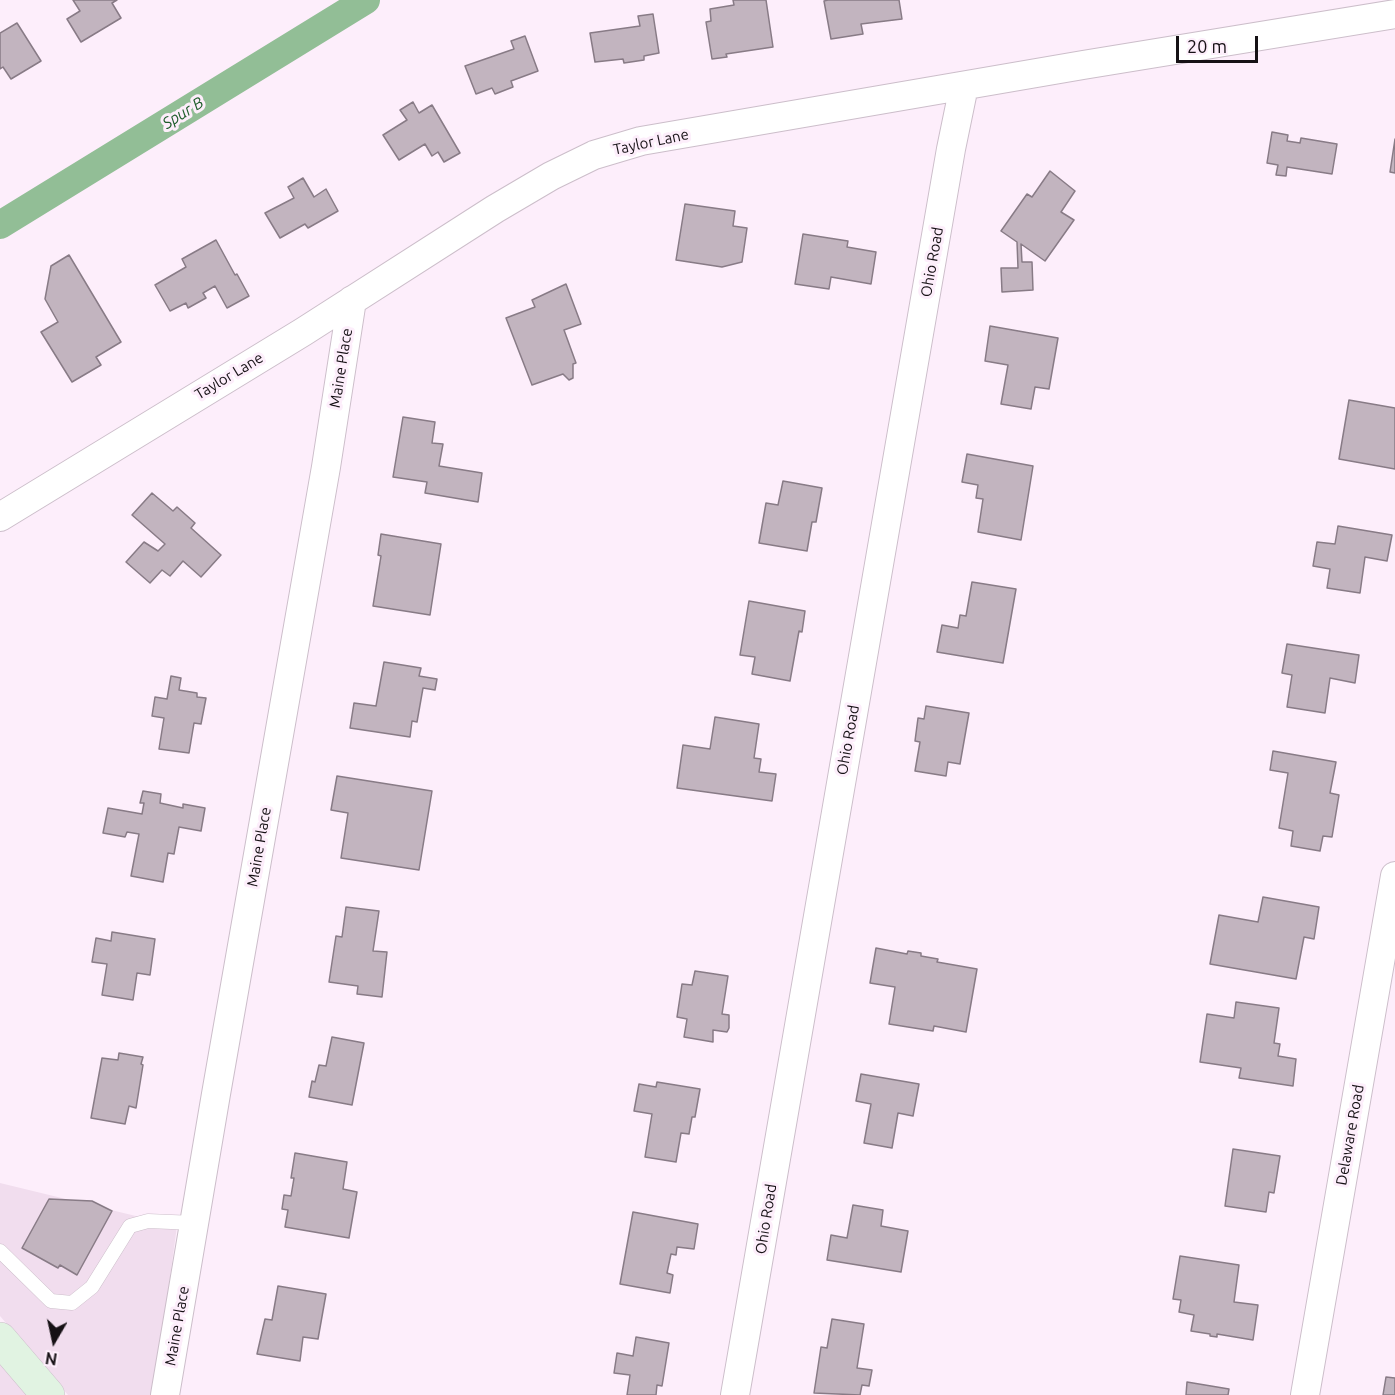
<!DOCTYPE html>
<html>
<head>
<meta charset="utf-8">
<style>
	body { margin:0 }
	#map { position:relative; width:1395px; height:1395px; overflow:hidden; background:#fdeefb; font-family:Ubuntu,sans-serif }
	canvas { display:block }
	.north { position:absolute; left:24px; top:1311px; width:60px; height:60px; -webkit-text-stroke:4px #fdeefb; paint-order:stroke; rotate:189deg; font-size:16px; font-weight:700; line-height:24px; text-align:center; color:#161115 }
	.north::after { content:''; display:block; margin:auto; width:21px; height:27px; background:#161115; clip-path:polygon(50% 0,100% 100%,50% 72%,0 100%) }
	.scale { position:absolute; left:1176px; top:36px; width:82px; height:27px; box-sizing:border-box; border:3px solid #161115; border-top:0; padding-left:8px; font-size:18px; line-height:21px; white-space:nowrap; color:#161115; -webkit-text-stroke:4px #fdeefb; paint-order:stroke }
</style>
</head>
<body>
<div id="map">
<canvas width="1395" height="1395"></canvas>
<div class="north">N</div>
<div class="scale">20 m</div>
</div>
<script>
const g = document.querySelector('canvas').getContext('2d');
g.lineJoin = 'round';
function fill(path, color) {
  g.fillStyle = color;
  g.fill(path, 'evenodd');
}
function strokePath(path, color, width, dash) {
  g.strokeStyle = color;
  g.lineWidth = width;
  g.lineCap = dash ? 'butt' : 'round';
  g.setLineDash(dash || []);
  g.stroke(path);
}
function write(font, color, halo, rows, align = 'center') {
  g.font = font + ' Ubuntu,sans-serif';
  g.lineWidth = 6;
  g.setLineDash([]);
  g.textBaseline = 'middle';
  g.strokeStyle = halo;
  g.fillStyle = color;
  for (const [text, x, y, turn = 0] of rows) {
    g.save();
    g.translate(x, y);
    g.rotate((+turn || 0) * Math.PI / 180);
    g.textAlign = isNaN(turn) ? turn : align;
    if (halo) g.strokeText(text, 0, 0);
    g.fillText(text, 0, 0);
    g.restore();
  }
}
const built = new Path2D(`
	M0,1183L177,1226L154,1395H68L0,1316Z
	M0,1362L28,1395H0Z`);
const canal = new Path2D(`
	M0,225L366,0`);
const building = new Path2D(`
	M73,0H117L112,3L121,18L81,42L67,19L80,11Z
	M733,0H766L773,47L726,54L727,57L712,59L706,22L711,21L710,9L734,5Z
	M828,0H899L902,19L861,24L863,34L831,39L824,1Z
	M653,14L659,53L644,56V60L624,63L623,59L595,62L590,33L640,26L638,16Z
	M17,23L41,61L11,79L3,67L0,69V33Z
	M525,36L538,71L511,81L513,87L495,94L492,88L476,94L465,66L514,49L511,41Z
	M413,102L419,113L432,105L460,153L444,162L438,152L432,156L425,144L399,160L383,135L407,120L400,110Z
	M1272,132L1288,135L1287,141L1300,143L1301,138L1337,144L1332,174L1287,167L1286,176L1276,175L1278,165L1267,163Z
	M1395,139V173L1390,172Z
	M1050,171L1075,191L1061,212L1074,220L1045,261L1021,244L1022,262H1032L1033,290L1002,292L1001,268H1018L1017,242L1001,231L1027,194L1032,197Z
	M303,178L314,197L326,189L338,211L308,228L305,224L280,238L265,213L294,198L288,187Z
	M685,204L735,211L733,226L747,228L742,262L722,267L676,260Z
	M803,234L848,241L847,247L876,252L871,284L831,277L829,289L795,284Z
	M216,240L235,275L237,274L249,296L227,308L215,286L203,293L206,298L188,308L186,303L170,311L155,285L186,267L182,259Z
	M69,255L121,342L96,357L101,365L72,382L41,332L58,322L45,299L51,266Z
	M566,284L581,324L564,330L576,363L573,364V378L569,380L563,374L532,385L506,318L535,307L532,300Z
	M990,326L1058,338L1049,389L1035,387L1031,409L1001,404L1008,365L985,361Z
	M1349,400L1395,408V469L1339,459Z
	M403,417L435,422L432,443L443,444L439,466L482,473L478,502L425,493L427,482L393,477Z
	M967,454L1033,466L1021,540L978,532L983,499L976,498L978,485L962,482Z
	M783,481L822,488L816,522H812L807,551L759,543L766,503L778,505Z
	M152,493L173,511L177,507L195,523L191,528L221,555L201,577L183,561L170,576L162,570L150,583L126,562L144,542L158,551L165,544L132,515Z
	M1338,526L1392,535L1387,561L1365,557L1360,593L1327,588L1330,569L1313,566L1317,542L1335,544Z
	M381,534L441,544L430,615L373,606L381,556L378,555Z
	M972,582L1016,589L1003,663L937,652L942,625L958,628L960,615L966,616Z
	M749,601L805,611L802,632L799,631L790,681L752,674L755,657L740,655Z
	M1287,644L1359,655L1355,683L1330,678L1325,713L1287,707L1292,675L1282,673Z
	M384,662L421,668L419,676L437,679L435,690L423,688L417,722L412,721L410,737L350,728L354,703L376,706Z
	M171,676L181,678L179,690L197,693V697L206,698L201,724L194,723L189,753L159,749L164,718L152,716L155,697L167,699Z
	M926,706L969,713L960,764L948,762L946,776L915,771L920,742L915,741L918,718L924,719Z
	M715,717L759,724L754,758L761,759L759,772L776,774L772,801L677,788L683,745L710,749Z
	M1273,751L1336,762L1330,793L1339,795L1332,837L1323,836L1320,851L1291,846L1293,831L1279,828L1288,773L1270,770Z
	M337,776L432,791L419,870L341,858L348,813L331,810Z
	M143,791L161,794L160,803L183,808V804L205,808L201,831L179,827L174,854L168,853L163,882L131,876L139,834L127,832L125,837L103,833L108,808L142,814L144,803H140Z
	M1263,897L1319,907L1314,939L1304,937L1296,979L1210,964L1219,915L1258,922Z
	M346,907L379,911L373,951L387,952L382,997L357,994L358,986L329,982L336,936L342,937Z
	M112,932L155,939L150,975L137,973L133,1000L102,995L107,964L92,962L96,938L111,941Z
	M876,948L907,954L908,951L921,953V956L938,959L937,962L977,969L966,1032L934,1026L933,1031L889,1024L895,987L870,983Z
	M695,971L728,976L722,1014L729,1015V1028L727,1032L713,1030V1042L684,1037L687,1019L677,1017L682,984L692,985Z
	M1236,1002L1279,1008L1274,1043L1280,1044L1278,1056L1296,1059L1293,1086L1239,1078L1241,1068L1200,1062L1207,1014L1234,1018Z
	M332,1037L364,1043L352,1105L309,1097L312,1081L315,1082L319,1065L326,1066Z
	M119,1053L143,1057L141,1064L143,1065L136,1108L129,1106L125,1124L91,1118L102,1058L118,1060Z
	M861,1074L919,1084L913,1116L898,1113L892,1148L864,1143L871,1104L856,1101Z
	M657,1082L700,1089L695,1117H692L689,1134L681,1133L676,1162L645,1157L652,1114L634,1111L639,1084L656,1087Z
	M1233,1149L1280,1156L1274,1193L1269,1192L1266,1212L1225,1206Z
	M295,1153L347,1162L343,1189L357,1192L349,1238L285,1227L288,1210L282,1209L284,1195L291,1196L294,1178H291Z
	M49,1199L92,1201L112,1211L77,1275L60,1265L58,1268L22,1248Z
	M853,1205L883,1210L881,1226L908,1231L901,1272L827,1260L831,1235L847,1238Z
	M633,1212L698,1224L694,1249L677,1247L676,1255L671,1254L667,1273L673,1275L670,1293L620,1284Z
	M1180,1256L1239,1265L1234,1302L1258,1305L1253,1340L1217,1334V1337L1210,1336V1334L1191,1331L1194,1315L1179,1312L1181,1300L1173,1299Z
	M278,1286L326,1294L318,1339L303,1337L300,1361L257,1354L265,1319L272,1320Z
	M832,1319L864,1324L857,1368L872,1370L869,1386L862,1385L860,1395L814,1393L821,1347L827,1348Z
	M636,1337L669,1343L662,1386L657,1385L656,1395H627L630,1375L614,1373L617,1353L633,1356Z
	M1386,1377L1395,1378V1395H1383Z
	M1187,1382L1229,1389L1228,1395H1186Z`);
const service = new Path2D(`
	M0,1251L51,1301L72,1303L92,1287L130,1226L148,1221L195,1223`);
const minor = new Path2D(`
	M0,517L303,332L495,209L551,176L594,155L641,141L1083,65L1395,14
	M165,1395L216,1094L326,467L352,300
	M735,1395L951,149L964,86
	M1305,1395L1395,876`);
const secondary = new Path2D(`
	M0,1339L48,1395`);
const streetNames = [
	["Taylor Lane",651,142,-12],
	["Ohio Road",932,262,-80],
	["Maine Place",341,368,-81],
	["Taylor Lane",229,376,-31],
	["Ohio Road",848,740,-80],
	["Maine Place",259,847,-80],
	["Delaware Road",1350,1135,-80],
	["Ohio Road",766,1219,-81],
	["Maine Place",177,1326,-80]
];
const waterNames = [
	["Spur B",183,113,-32]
];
fill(built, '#f1ddee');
strokePath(canal, '#92be96', 28);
fill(building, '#c2b4bf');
strokePath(building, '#887b86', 1.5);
strokePath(service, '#ccbeca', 15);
strokePath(minor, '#ccbeca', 30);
strokePath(secondary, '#ccbeca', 34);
strokePath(service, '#fff', 14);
strokePath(minor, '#fff', 28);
strokePath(secondary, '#e1f3e2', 33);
write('15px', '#161115', '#fdeefb', streetNames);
write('italic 16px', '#1d5d2a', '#fdeefb', waterNames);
</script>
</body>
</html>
